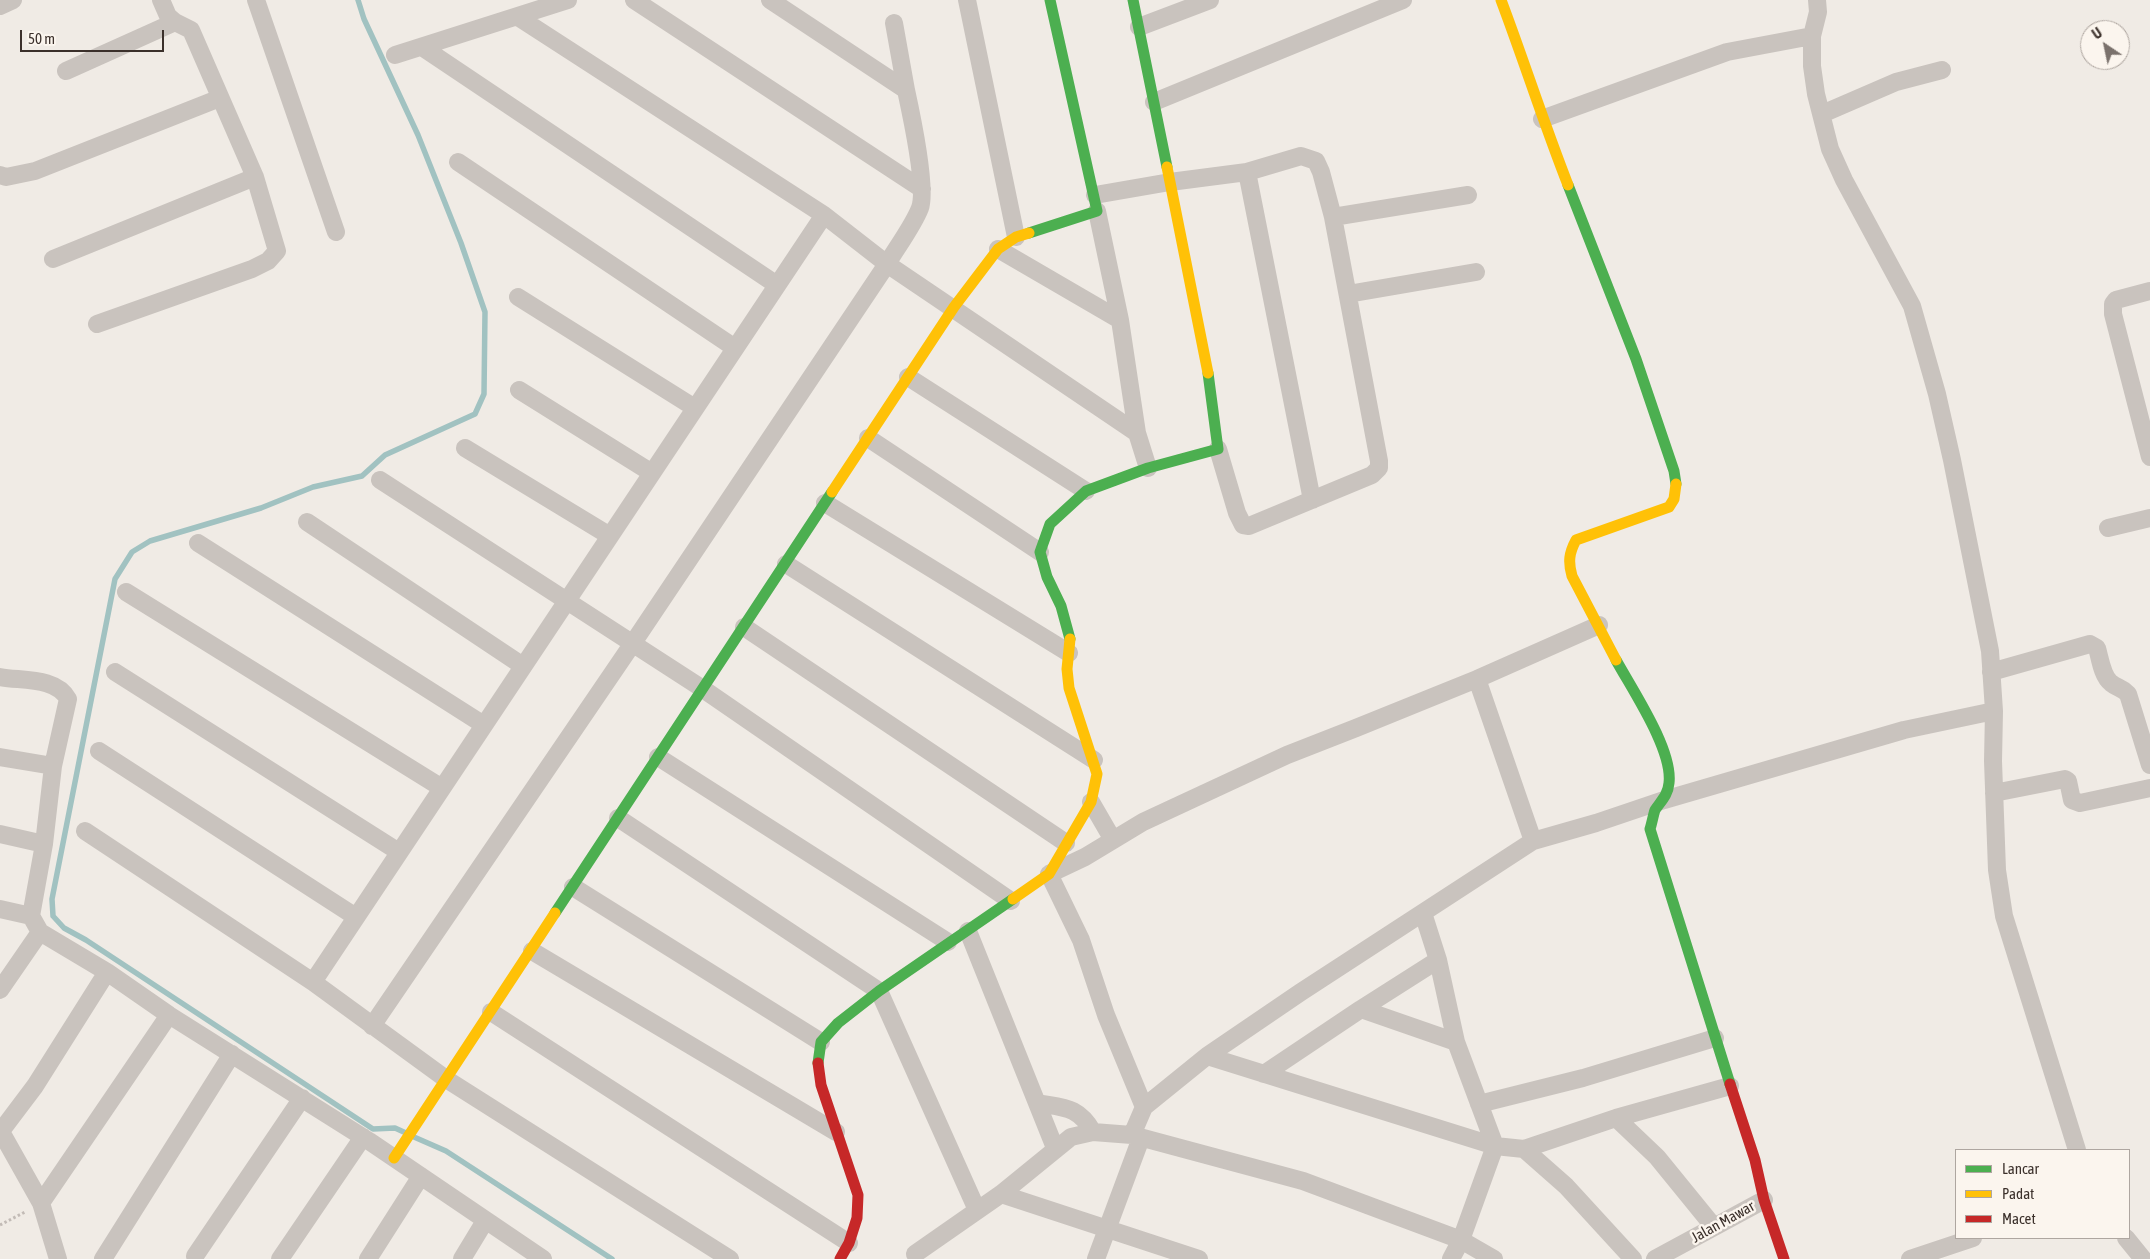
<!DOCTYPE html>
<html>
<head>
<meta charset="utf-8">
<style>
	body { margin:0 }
	#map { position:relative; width:2150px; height:1259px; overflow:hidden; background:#f0ebe5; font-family:"Asap Condensed",sans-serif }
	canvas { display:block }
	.legend { position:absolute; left:1955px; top:1149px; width:175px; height:90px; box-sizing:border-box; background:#fbf5ee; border:1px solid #aea6a0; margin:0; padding:6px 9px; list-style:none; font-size:15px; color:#3b302b }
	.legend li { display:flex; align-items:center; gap:10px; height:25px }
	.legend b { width:25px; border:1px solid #aea6a0 }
	.north { position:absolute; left:2080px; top:20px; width:50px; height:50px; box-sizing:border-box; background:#fbf5ee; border:1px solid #aea6a0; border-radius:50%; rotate:326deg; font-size:14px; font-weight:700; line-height:20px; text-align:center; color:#3b302b }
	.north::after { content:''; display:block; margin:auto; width:18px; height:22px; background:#7a716c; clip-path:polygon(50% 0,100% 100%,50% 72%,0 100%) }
	.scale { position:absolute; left:20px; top:30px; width:144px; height:22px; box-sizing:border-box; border:2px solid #3b302b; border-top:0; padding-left:6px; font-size:15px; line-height:18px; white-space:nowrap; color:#3b302b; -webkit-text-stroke:4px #fbf5ee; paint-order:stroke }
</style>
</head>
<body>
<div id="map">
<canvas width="2150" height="1259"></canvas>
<ul class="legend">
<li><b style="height:6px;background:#4caf50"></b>Lancar</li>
<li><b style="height:6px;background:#ffc107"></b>Padat</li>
<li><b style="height:6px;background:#c62828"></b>Macet</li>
</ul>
<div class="north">U</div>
<div class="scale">50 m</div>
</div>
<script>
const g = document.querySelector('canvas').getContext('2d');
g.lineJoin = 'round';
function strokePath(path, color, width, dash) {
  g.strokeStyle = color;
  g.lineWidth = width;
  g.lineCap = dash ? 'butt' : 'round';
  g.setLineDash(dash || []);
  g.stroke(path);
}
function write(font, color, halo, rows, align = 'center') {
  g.font = font + ' "Asap Condensed",sans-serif';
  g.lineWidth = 5;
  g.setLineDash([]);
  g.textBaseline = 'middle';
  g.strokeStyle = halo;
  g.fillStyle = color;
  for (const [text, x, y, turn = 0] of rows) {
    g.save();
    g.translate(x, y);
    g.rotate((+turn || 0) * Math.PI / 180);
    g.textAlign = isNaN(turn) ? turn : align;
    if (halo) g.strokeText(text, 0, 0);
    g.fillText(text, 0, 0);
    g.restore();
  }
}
const stream = new Path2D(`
	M358,0L364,19L418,135L461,243L485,312L484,394L475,414L385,455L362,476L313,487L261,508L150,541L132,552L115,579L52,899L53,916L64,928L86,940L373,1129L395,1128L406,1133
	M414,1137L446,1151L612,1259`);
const path = new Path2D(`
	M0,1225L25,1212`);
const street = new Path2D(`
	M161,0L168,16L175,22
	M256,0L336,232
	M634,0L922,189
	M967,0L1016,237
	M1817,0L1818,12L1812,36V66L1816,94L1830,149L1844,180L1912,306L1937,394L1952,460L1990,651L1994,711L1993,761L1997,870L2004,916L2077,1150
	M0,6L13,0
	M518,17L824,215L887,264L1137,433
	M894,23L906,90
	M1139,27L1210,0
	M422,47L777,285
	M395,55L568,0
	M66,71L175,22L191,30L255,177L277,251L268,261L252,269L97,324
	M1154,102L1403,0
	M1822,114L1896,82L1942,70
	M1542,119L1727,52L1812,36
	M458,162L735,348
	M1247,172L1312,500
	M0,175L6,177L35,171L220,98
	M1095,195L1170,182L1247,172L1301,156L1316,161L1321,172L1333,217L1379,461V468L1372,475L1249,526L1243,525L1237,513L1218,449
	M1097,211L1120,320L1137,433L1148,468
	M1333,217L1468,195
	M998,249L1120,320
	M53,259L255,177
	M2150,291L2116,300L2113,304V314L2150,457
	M1348,294L1476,272
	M518,297L695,408
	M908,377L1086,491
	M519,390L652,473
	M868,438L1040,552
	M465,448L610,536
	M380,480L703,689L1011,901
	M825,503L1069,653
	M307,522L523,666
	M2108,528L2150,518
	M198,543L484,725
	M786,564L1094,760
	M126,592L442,788
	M744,627L1066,843
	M115,672L399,852
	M1991,672L2090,644L2097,648C2100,658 2102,676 2111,683C2117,688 2121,687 2128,694L2150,765
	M0,677C22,681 56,677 68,699L53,766L44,844L31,916L40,932L107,972L169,1015L369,1141L543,1259
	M1477,679L1533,841
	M99,751L356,917
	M0,757L53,766
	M658,757L948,942
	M1994,793L2065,779L2068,781L2072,800L2080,803L2150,788
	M1091,802L1113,840
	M618,818L879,991L977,1210
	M85,831L313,982L446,1079L730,1259
	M0,834L44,844
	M573,887L821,1042
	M0,909L31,916
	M1423,913L1438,960L1456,1042L1495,1146L1461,1240L1451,1259
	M968,931L1055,1148
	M532,951L836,1132
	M313,982L824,215
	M0,990L40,932
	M1361,1009L1438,960
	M491,1012L849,1243
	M372,1026L633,643L887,264C897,247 913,226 920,208C927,188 911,113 906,90L770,0
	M1207,1056L1301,992L1533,841L1596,823L1664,800L1904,730L1994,711
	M1264,1074L1361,1009L1456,1042
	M1037,1103C1064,1108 1078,1106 1093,1132
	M1479,1104L1583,1078L1715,1038
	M1144,1107L1106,1015L1081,940L1049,874L1085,857L1143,822L1287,755L1356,728L1477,679L1599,625
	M1616,1118L1657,1157L1714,1227
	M0,1130L41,1203L58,1259
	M1,1131L35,1086L107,972
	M1524,1149L1566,1186L1633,1259
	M1001,1194L1199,1259
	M41,1203L169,1015
	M2126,1238L2143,1259
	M915,1254L1001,1194L1071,1137L1093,1132L1132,1135
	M195,1256L302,1098
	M103,1259L232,1054
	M280,1259L363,1137
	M368,1259L421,1176
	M462,1259L485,1221
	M1096,1259L1141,1138
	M1494,1259L1461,1240L1303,1181L1132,1135L1144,1107L1207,1056L1495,1146L1524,1149L1616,1118L1730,1086
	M1655,1259L1764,1200
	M1910,1259L1973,1238`);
const fast = new Path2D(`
	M1133,0L1167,167
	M1568,185L1636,359L1674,471L1676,484
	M1029,233L1097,211L1050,0
	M1070,639L1061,606L1047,577L1040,552L1050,524L1086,491L1148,468L1218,449L1208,373
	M1616,660C1633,691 1673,750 1669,783C1668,795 1661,801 1655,810C1653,816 1652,823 1650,829L1730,1084
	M555,913L832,492
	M818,1063L821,1042L838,1023L879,991L1013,899`);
const slow = new Path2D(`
	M1501,0C1524,61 1544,124 1568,185
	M1167,167L1208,373
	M832,492L954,307L998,249L1016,237L1029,233
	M1616,660L1572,576C1568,562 1569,553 1576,540L1669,507L1674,499L1676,484
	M1013,899L1049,874L1091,802L1097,774L1069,688L1067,669L1070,639
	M394,1158L555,913`);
const jam = new Path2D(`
	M818,1063L821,1085L858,1195L857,1218L849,1243L840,1259
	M1730,1084L1755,1160L1764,1200L1784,1259`);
const streetNames = [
	["Jalan Mawar",1723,1222,-29]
];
strokePath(stream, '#a1c2c1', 5.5);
strokePath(path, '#c2bbb6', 3, [2.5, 2.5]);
strokePath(street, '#c9c3be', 18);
strokePath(fast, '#4caf50', 11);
strokePath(slow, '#ffc107', 11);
strokePath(jam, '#c62828', 11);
write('15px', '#3b302b', '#fbf5ee', streetNames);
</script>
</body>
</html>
